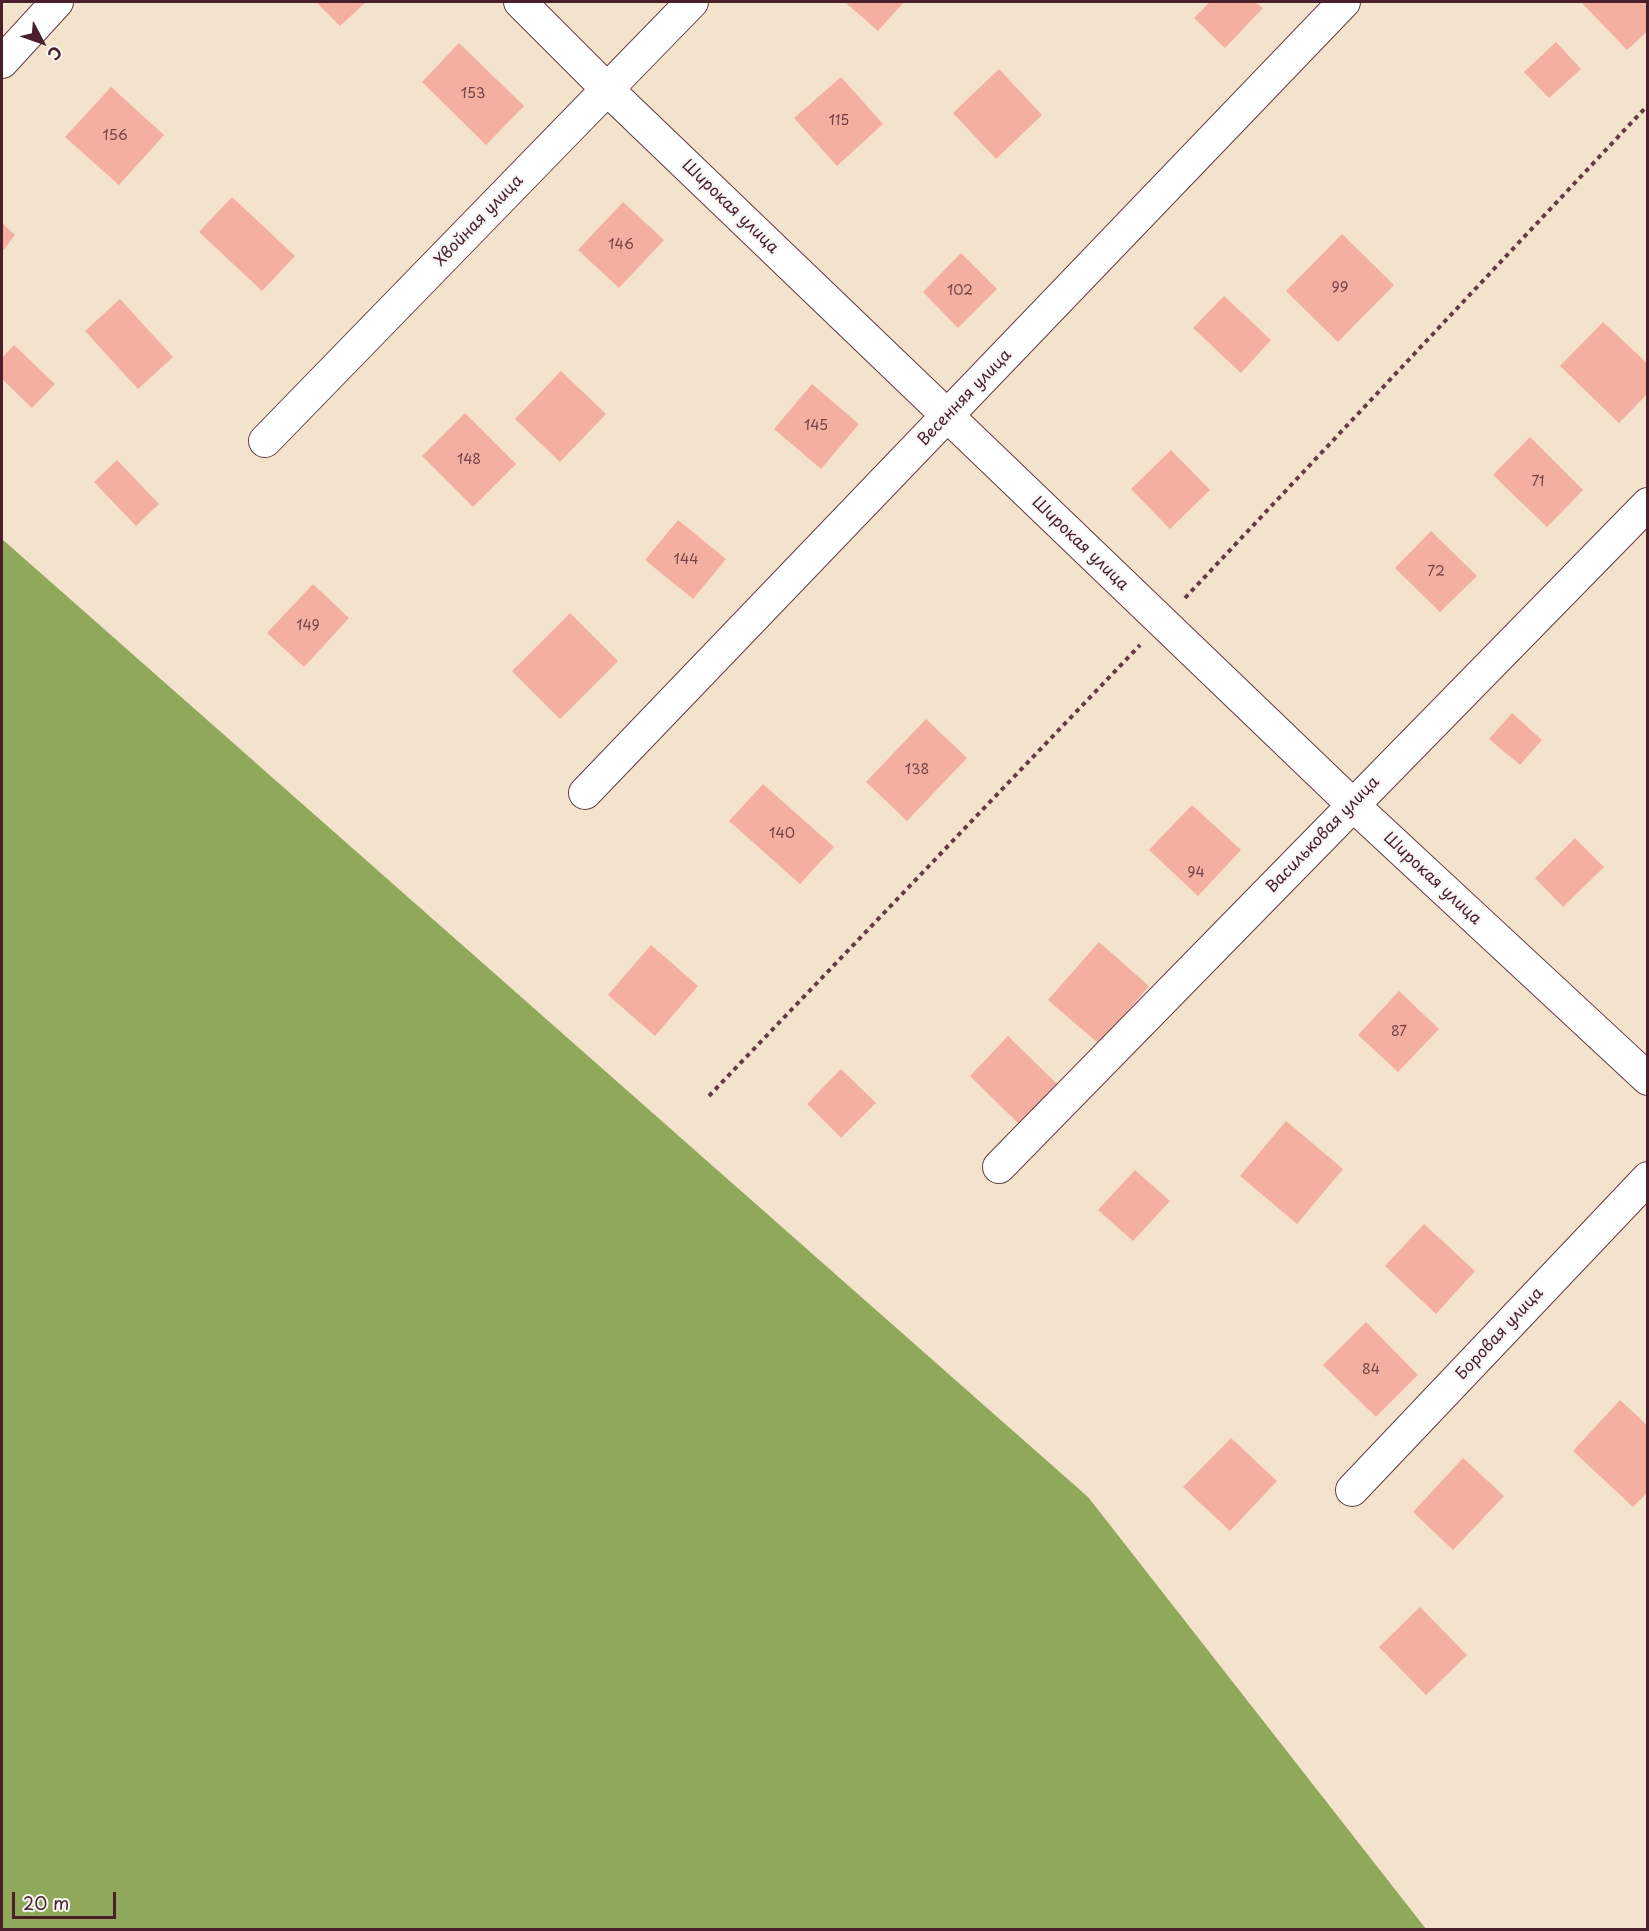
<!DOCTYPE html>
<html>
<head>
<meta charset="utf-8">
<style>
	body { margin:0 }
	#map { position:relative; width:1649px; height:1931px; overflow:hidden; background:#f3e3cc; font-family:"Playpen Sans",sans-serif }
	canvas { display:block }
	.frame { position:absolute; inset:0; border:3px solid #4a1f2b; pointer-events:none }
	.north { position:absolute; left:12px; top:12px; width:60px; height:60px; -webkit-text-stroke:4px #f6f6f2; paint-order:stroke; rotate:131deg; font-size:16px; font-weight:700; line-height:24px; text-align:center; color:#4a1f2b }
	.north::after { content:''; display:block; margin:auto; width:21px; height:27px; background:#4a1f2b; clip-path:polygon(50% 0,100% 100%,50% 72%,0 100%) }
	.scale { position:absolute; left:12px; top:1892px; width:104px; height:27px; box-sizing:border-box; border:3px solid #4a1f2b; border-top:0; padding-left:8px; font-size:18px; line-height:21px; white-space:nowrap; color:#4a1f2b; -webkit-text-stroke:4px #f6f6f2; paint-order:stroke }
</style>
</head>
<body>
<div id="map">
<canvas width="1649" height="1931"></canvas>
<div class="frame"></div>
<div class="north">С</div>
<div class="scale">20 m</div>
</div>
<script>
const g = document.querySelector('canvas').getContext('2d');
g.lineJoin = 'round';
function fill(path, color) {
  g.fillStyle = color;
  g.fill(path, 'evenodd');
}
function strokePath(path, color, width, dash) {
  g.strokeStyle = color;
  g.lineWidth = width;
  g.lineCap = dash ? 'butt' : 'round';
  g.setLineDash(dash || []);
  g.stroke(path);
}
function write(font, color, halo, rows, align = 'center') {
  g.font = font + ' "Playpen Sans",sans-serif';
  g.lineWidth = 4.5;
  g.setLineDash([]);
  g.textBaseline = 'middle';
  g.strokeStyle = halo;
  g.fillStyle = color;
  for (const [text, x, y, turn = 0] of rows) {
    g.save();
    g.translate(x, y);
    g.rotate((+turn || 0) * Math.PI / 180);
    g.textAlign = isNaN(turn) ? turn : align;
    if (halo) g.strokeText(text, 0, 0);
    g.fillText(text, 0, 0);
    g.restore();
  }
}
const forest = new Path2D(`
	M2,539L1088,1497L1426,1929H2Z`);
const building = new Path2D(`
	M316,2H366L340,26Z
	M845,2H904L878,31Z
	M1210,2H1255L1263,8L1225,48L1194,18Z
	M1581,2H1648V31L1627,50Z
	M1556,42L1581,69L1549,98L1524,72Z
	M459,43L524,106L486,145L422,82Z
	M999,69L1042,115L996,159L953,113Z
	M841,77L883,124L837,166L794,118Z
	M111,87L164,135L119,185L65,137Z
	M232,197L295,256L262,291L199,232Z
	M623,202L664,240L619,288L578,250Z
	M2,223L15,235L2,252Z
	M1342,234L1394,285L1338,342L1286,291Z
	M961,253L997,289L958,328L923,292Z
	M1224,296L1271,340L1241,373L1193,328Z
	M120,299L173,357L138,389L85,331Z
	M1603,322L1648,364V393L1619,423L1560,366Z
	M14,345L55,384L32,408L2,379V358Z
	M561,371L606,414L560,462L515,419Z
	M812,384L859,424L821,469L774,429Z
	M465,413L516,464L473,507L422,456Z
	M1530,437L1583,490L1547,527L1493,475Z
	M1171,450L1210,490L1170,529L1131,489Z
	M117,460L159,504L136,526L94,482Z
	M678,520L726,559L693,599L645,560Z
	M1431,531L1477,576L1440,612L1395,568Z
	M313,584L349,618L304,667L267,633Z
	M570,613L618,661L560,719L512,671Z
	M1512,713L1542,740L1520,765L1489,739Z
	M926,719L967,758L907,821L866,782Z
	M763,784L834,847L800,884L729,821Z
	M1192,805L1241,850L1198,896L1149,850Z
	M1575,838L1604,867L1563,907L1535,878Z
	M1099,942L1149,986L1099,1044L1048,1000Z
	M651,945L698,986L655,1036L608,995Z
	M1399,991L1439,1029L1398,1072L1358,1035Z
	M1008,1036L1057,1084L1019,1124L970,1076Z
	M841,1069L876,1103L841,1138L807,1104Z
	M1286,1121L1343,1169L1297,1224L1240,1176Z
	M1135,1170L1170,1201L1133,1241L1098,1210Z
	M1424,1224L1475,1271L1436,1314L1385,1266Z
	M1366,1322L1418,1375L1376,1417L1323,1365Z
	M1620,1400L1648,1426V1492L1633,1507L1573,1451Z
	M1231,1438L1277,1481L1230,1531L1183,1487Z
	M1463,1458L1504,1496L1453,1550L1413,1512Z
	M1420,1607L1467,1655L1426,1695L1379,1647Z`);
const path = new Path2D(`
	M1185,598L1648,105
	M709,1096L1140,645`);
const street = new Path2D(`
	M520,2L608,90L1353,805L1648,1079
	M2,62L57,2
	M265,441L692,2
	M585,793L1344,2
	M999,1167L1648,504
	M1352,1490L1648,1178`);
const numberNames = [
	["153",473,94],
	["115",839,121],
	["156",115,136],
	["146",621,245],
	["99",1340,288],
	["102",960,291],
	["145",816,426],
	["148",469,460],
	["71",1538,482],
	["144",686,560],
	["72",1436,572],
	["149",308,626],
	["138",917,770],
	["140",782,834],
	["94",1196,873],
	["87",1399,1032],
	["84",1371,1370]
];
const streetNames = [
	["Широкая улица",730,207,44],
	["Хвойная улица",479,221,-46],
	["Весенняя улица",965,398,-46],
	["Широкая улица",1080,544,44],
	["Васильковая улица",1323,835,-46],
	["Широкая улица",1432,879,43],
	["Боровая улица",1500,1334,-47]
];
fill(forest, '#90a85a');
fill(building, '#f5afa0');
strokePath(street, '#633c43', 34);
strokePath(path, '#633c43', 4, [4.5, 4.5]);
strokePath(street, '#fff', 32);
write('14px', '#754348', null, numberNames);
write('16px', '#4a1f2b', '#f6f6f2', streetNames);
</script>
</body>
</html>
